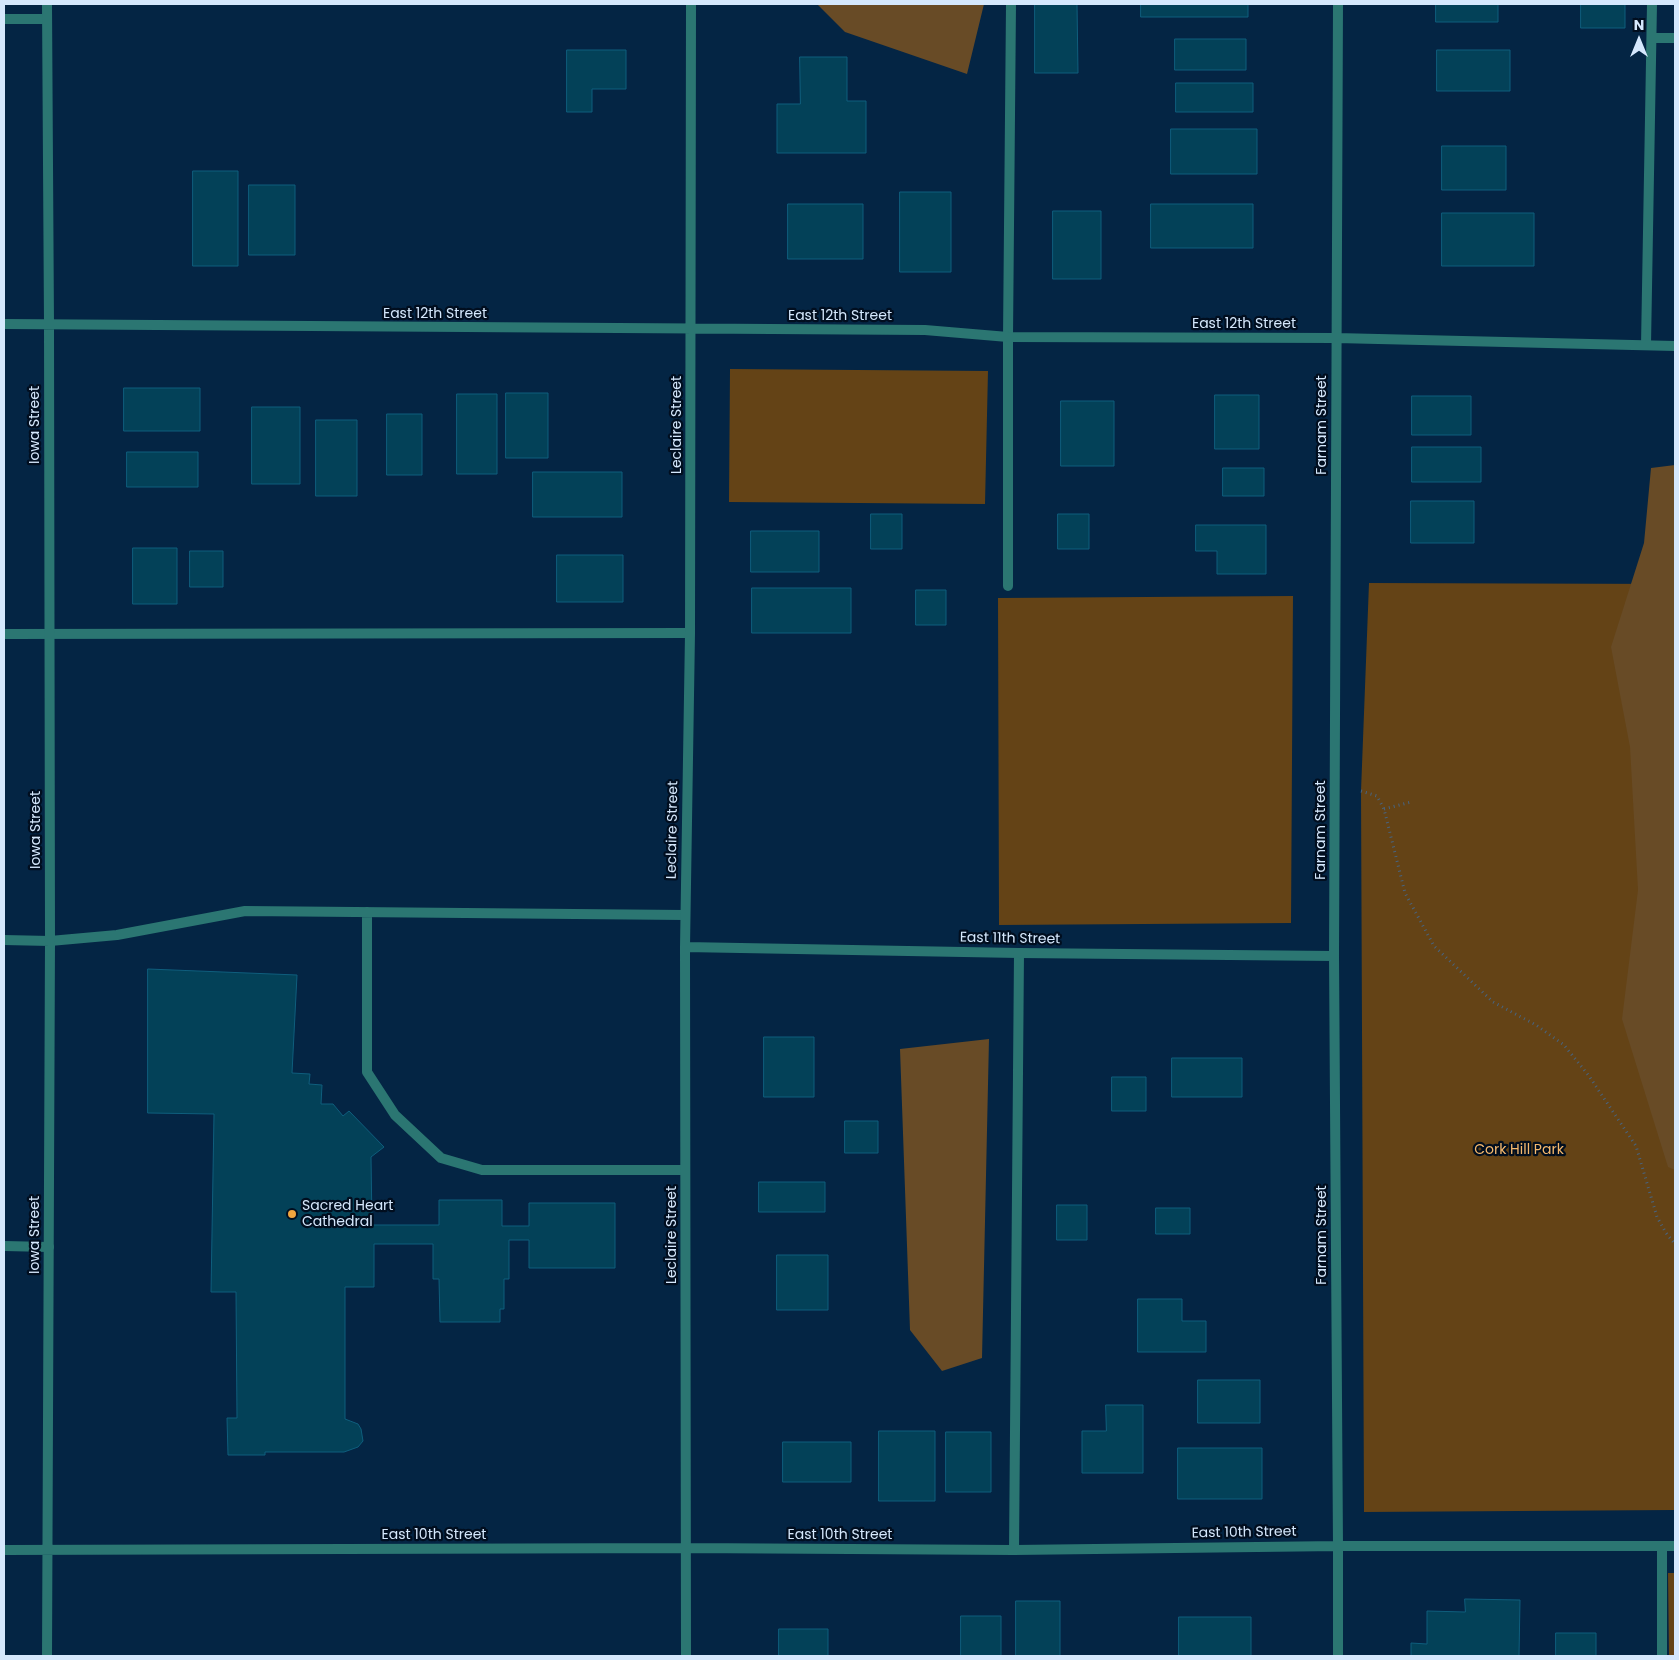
<!DOCTYPE html>
<html>
<head>
<meta charset="utf-8">
<style>
	body { margin:0 }
	#map { position:relative; width:1679px; height:1660px; overflow:hidden; background:#042544; font-family:Poppins,sans-serif }
	canvas { display:block }
	.frame { position:absolute; inset:0; border:5px solid #d5e8fd; pointer-events:none }
	.north { position:absolute; left:1614px; top:15px; width:50px; height:50px; -webkit-text-stroke:4px #010e1f; paint-order:stroke; rotate:0deg; font-size:14px; font-weight:700; line-height:20px; text-align:center; color:#d5e8fd }
	.north::after { content:''; display:block; margin:auto; width:18px; height:22px; background:#d5e8fd; clip-path:polygon(50% 0,100% 100%,50% 72%,0 100%) }
</style>
</head>
<body>
<div id="map">
<canvas width="1679" height="1660"></canvas>
<div class="frame"></div>
<div class="north">N</div>
</div>
<script>
const g = document.querySelector('canvas').getContext('2d');
g.lineJoin = 'round';
function fill(path, color) {
  g.fillStyle = color;
  g.fill(path, 'evenodd');
}
function strokePath(path, color, width, dash) {
  g.strokeStyle = color;
  g.lineWidth = width;
  g.lineCap = dash ? 'butt' : 'round';
  g.setLineDash(dash || []);
  g.stroke(path);
}
function write(font, color, halo, rows, align = 'center') {
  g.font = font + ' Poppins,sans-serif';
  g.lineWidth = 4.5;
  g.setLineDash([]);
  g.textBaseline = 'middle';
  g.strokeStyle = halo;
  g.fillStyle = color;
  for (const [text, x, y, turn = 0] of rows) {
    g.save();
    g.translate(x, y);
    g.rotate((+turn || 0) * Math.PI / 180);
    g.textAlign = isNaN(turn) ? turn : align;
    if (halo) g.strokeText(text, 0, 0);
    g.fillText(text, 0, 0);
    g.restore();
  }
}
const green = new Path2D(`
	M730,369L988,371L985,504L729,502Z
	M1369,583L1675,584V1510L1364,1512L1361,791Z
	M1293,596L1291,923L999,925L998,598Z
	M1668,1573H1675V1656H1669Z`);
const forest = new Path2D(`
	M817,4H984L967,74L845,32Z
	M1675,465V1170L1668,1167L1622,1019L1638,890L1630,747L1611,647L1644,543L1651,468Z
	M989,1039L982,1358L942,1371L910,1330L900,1049Z`);
const building = new Path2D(`
	M1035,4H1077L1078,73H1035Z
	M1141,4H1248V17H1141Z
	M1436,4H1498V22H1436Z
	M1581,4H1625V28H1581Z
	M1175,39H1246V70H1175Z
	M567,50H626V89H592V112H567Z
	M1437,50H1510V91H1437Z
	M800,57H847V101H866V153H777V104H800Z
	M1176,83H1253V112H1176Z
	M1171,129H1257V174H1171Z
	M1442,146H1506V190H1442Z
	M193,171H238V266H193Z
	M249,185H295V255H249Z
	M900,192H951V272H900Z
	M788,204H863V259H788Z
	M1151,204H1253V248H1151Z
	M1053,211H1101V279H1053Z
	M1442,213H1534V266H1442Z
	M124,388H200V431H124Z
	M506,393H548V458H506Z
	M457,394H497V474H457Z
	M1215,395H1259V449H1215Z
	M1412,396H1471V435H1412Z
	M1061,401H1114V466H1061Z
	M252,407H300V484H252Z
	M387,414H422V475H387Z
	M316,420H357V496H316Z
	M1412,447H1481V482H1412Z
	M127,452H198V487H127Z
	M1223,468H1264V496H1223Z
	M533,472H622V517H533Z
	M1411,501H1474V543H1411Z
	M871,514H902V549H871Z
	M1058,514H1089V549H1058Z
	M1196,525H1266V574H1217V551H1196Z
	M751,531H819V572H751Z
	M133,548H177V604H133Z
	M190,551H223V587H190Z
	M557,555H623V602H557Z
	M752,588H851V633H752Z
	M916,590H946V625H916Z
	M148,969L297,975L292,1073L310,1074L309,1084L322,1085L321,1104H333L343,1116L349,1111L384,1147L371,1157L372,1225H439V1200H502V1226H529V1203H615V1268H529V1240H509V1279H504V1309H500V1322H440L439,1279H433V1244H374V1287H345V1419L358,1424L361,1429L363,1441L358,1447L344,1452H265V1455H228L227,1418H237L236,1292H211L214,1114L148,1113Z
	M764,1037H814V1097H764Z
	M1172,1058H1242V1097H1172Z
	M1112,1077H1146V1111H1112Z
	M845,1121H878V1153H845Z
	M759,1182H825V1212H759Z
	M1057,1205H1087V1240H1057Z
	M1156,1208H1190V1234H1156Z
	M777,1255H828V1310H777Z
	M1138,1299H1182V1321H1206V1352H1138Z
	M1198,1380H1260V1423H1198Z
	M1106,1405H1143V1473H1082V1431H1106Z
	M879,1431H935V1501H879Z
	M946,1432H991V1492H946Z
	M783,1442H851V1482H783Z
	M1178,1448H1262V1499H1178Z
	M1465,1599L1520,1600L1519,1656H1411V1643L1427,1644V1611L1465,1612Z
	M1016,1601H1060V1656H1016Z
	M961,1616H1001V1656H961Z
	M1179,1617H1251V1656H1179Z
	M779,1629H828V1656H779Z
	M1556,1633H1596V1656H1556Z`);
const path = new Path2D(`
	M1361,791L1377,796L1384,809L1405,893L1434,946L1493,1002L1536,1025L1564,1045L1589,1076L1636,1146L1657,1217L1666,1233L1675,1244
	M1384,809L1411,802`);
const lane = new Path2D(`
	M4,19H47
	M1652,38H1675
	M1646,345L1652,4
	M1008,586V337L1011,4
	M4,634L690,633
	M367,912V1072L395,1115L441,1158L482,1170H685
	M50,941L117,935L245,911L685,915
	M4,1246L49,1247
	M1662,1546V1656
	M1014,1550L1019,953`);
const street = new Path2D(`
	M47,4L49,324L50,941L47,1656
	M4,324L925,330L1008,337L1336,338L1675,346
	M4,940L50,941
	M685,947L1019,953L1334,956
	M4,1550L686,1548L1014,1550L1338,1546H1675
	M686,1656L685,947L690,633L691,4
	M1338,1656V1546L1334,956L1338,4`);
const markers = [
	[292,1214,5,"#f1a63f"]
];
const streetNames = [
	["East 12th Street",435,314],
	["East 12th Street",840,316],
	["East 12th Street",1244,324],
	["Iowa Street",35,425,-90],
	["Leclaire Street",677,425,-90],
	["Farnam Street",1322,425,-90],
	["Iowa Street",36,830,-90],
	["Leclaire Street",673,830,-89],
	["Farnam Street",1321,830,-90],
	["East 11th Street",1010,939,1],
	["Iowa Street",35,1235,-90],
	["Leclaire Street",672,1235,-90],
	["Farnam Street",1322,1235,-90],
	["East 10th Street",1244,1533,-1],
	["East 10th Street",434,1535],
	["East 10th Street",840,1535]
];
const parkNames = [
	["Cork Hill Park",1519,1150]
];
const poiNames = [
	["Sacred Heart",302,1206],
	["Cathedral",302,1222]
];
fill(green, '#644316');
fill(forest, '#684b26');
fill(building, '#034158');
strokePath(building, '#0f5e7d', 1);
strokePath(path, '#486480', 3, [1, 4]);
strokePath(lane, '#2b7672', 10);
strokePath(street, '#2b7672', 10);
for (const [x, y, r, color] of markers) {
  const dot = new Path2D();
  dot.arc(x, y, r, 0, 2 * Math.PI);
  g.fillStyle = color;
  g.fill(dot);
  strokePath(dot, '#010e1f', 2);
}
write('14px', '#d5e8fd', '#010e1f', streetNames);
write('14px', '#f6ba6f', '#010e1f', parkNames);
write('14px', '#d5e8fd', '#010e1f', poiNames, 'left');
</script>
</body>
</html>
